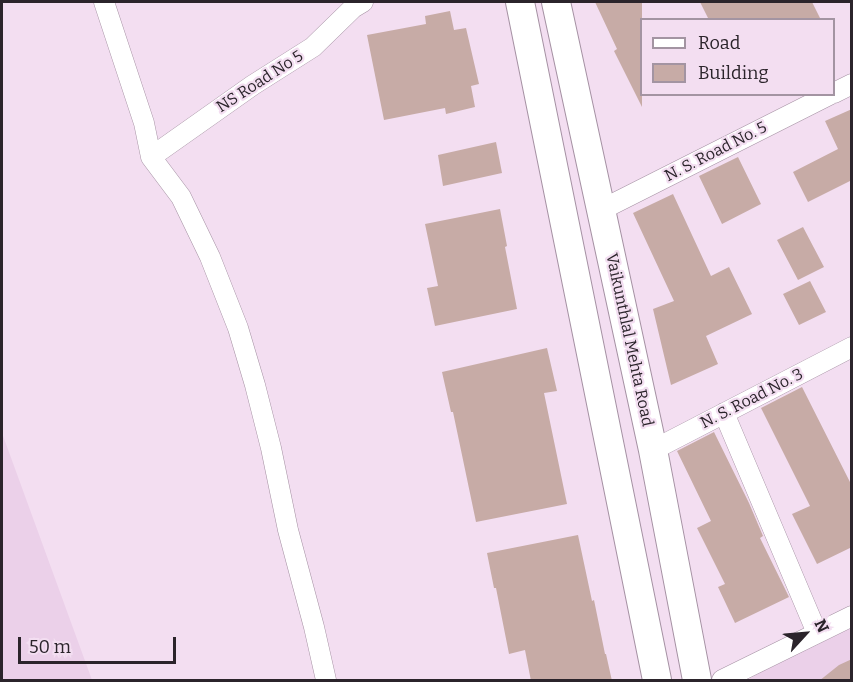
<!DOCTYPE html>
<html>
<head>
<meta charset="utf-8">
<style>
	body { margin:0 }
	#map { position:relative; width:853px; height:682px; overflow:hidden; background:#f3def1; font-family:Bitter,serif }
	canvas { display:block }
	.frame { position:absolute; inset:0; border:3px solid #2b242b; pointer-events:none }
	.legend { position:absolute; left:640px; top:18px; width:195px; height:78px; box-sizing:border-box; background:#f3def1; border:2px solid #a394a2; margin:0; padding:8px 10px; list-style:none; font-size:18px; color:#2b242b }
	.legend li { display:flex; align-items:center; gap:12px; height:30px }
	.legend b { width:30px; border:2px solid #a394a2 }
	.north { position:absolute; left:775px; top:604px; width:60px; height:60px; -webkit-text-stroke:4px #f3def1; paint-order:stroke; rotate:64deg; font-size:16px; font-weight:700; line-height:24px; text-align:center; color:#2b242b }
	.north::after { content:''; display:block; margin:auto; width:21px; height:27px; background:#2b242b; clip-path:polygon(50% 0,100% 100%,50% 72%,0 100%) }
	.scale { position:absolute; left:18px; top:637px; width:158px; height:27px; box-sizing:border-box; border:3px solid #2b242b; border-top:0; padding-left:8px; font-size:18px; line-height:21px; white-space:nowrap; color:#2b242b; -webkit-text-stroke:4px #f3def1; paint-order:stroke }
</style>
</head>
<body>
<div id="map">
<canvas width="853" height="682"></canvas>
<div class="frame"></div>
<ul class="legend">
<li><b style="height:8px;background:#fff"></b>Road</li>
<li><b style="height:16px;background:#c7aba6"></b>Building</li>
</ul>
<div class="north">N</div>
<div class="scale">50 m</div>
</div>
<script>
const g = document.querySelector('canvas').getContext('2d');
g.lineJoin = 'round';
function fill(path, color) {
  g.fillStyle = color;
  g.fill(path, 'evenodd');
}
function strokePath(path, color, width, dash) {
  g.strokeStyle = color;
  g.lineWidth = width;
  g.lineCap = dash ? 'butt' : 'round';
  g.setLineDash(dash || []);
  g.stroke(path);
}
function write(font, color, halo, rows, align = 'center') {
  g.font = font + ' Bitter,serif';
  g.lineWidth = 4.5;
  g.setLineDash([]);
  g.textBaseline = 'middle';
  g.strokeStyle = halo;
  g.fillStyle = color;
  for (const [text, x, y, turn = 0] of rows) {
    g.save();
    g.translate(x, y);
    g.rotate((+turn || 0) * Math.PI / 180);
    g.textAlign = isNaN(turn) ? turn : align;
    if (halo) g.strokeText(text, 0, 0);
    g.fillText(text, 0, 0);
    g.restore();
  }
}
const built = new Path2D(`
	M2,433L92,680H2Z
	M851,628V680H748L767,667Z`);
const building = new Path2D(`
	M595,2H642V107L614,51L617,49Z
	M700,2H812L821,20H709Z
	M450,11L454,30L466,28L479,84L471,86L475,107L446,114L445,108L384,120L367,35L426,24L425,16Z
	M852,109V180L808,202L793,172L838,149L825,121Z
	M496,142L502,173L443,186L438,155Z
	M738,157L761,204L722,224L699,176Z
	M673,194L711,276L729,267L752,314L706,336L718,364L671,385L653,309L674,301L633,213Z
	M500,209L507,246L505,247L517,309L435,326L427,288L438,286L425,224Z
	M803,227L824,267L798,280L777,240Z
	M810,281L826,312L799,325L783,294Z
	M547,348L557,391L544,393L567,504L476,522L453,412H451L442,372Z
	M802,387L852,486V547L817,564L792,514L810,506L761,408Z
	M714,432L749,503L763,536L760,538L789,597L735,623L718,587L725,584L697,528L711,521L677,451Z
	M578,535L592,601L594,600L605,654H606L612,681H531L525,650L509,654L496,588H494L487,553Z
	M852,659V681H819L839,665Z`);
const minor = new Path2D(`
	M104,2L144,123L151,157L181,197L210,257L238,328L255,385L271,448L288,530L314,627L326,680
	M834,93L852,84
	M151,157L253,85L313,47L353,8L363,2
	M601,210L831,94
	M724,413L817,633
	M653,450L852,347
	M722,680L852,616`);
const secondary = new Path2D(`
	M520,2L657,680
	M556,2L653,450L697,680`);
const streetNames = [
	["NS Road No 5",260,82,-33],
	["N. S. Road No. 5",716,152,-27],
	["Vaikunthlal Mehta Road",629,340,78],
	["N. S. Road No. 3",752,399,-27]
];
fill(built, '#ebd0e9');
fill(building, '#c7aba6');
strokePath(minor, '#a591a3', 21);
strokePath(secondary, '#a591a3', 30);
strokePath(minor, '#fff', 20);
strokePath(secondary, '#fff', 28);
write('16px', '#2b242b', '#f3def1', streetNames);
</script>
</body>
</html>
